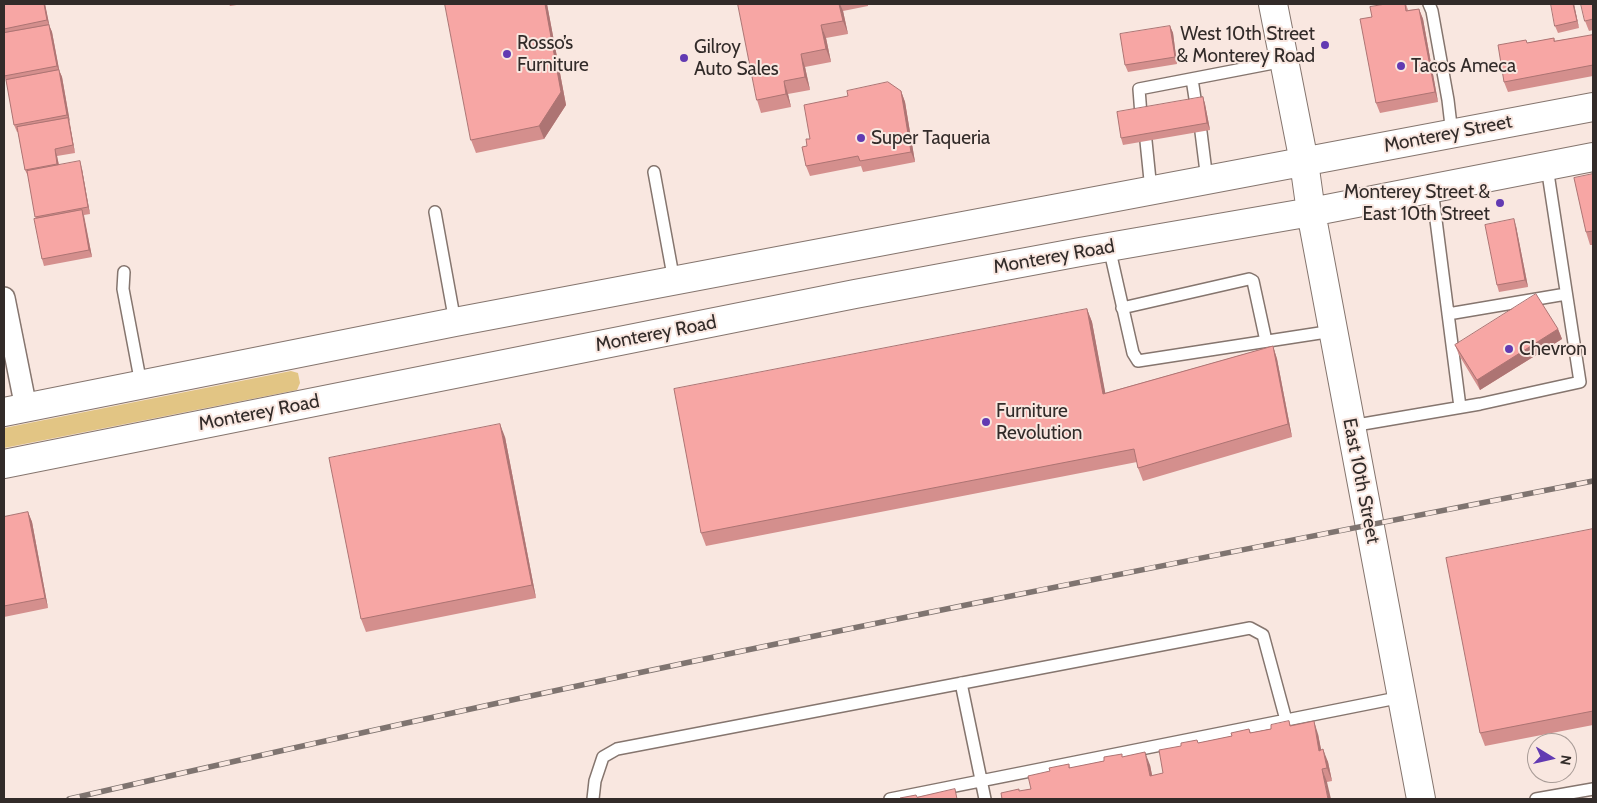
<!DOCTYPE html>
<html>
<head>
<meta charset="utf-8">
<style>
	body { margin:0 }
	#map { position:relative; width:1597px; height:803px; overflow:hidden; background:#f9e7e0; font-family:Cabin,sans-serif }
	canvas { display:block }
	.frame { position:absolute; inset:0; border:5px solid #322b29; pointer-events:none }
	.north { position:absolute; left:1527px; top:733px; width:50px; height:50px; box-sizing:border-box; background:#f9e7e0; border:1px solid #a99c97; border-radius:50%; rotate:99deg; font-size:14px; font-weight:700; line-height:20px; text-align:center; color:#322b29 }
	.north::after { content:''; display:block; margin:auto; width:18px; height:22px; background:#623ab2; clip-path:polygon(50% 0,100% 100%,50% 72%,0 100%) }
</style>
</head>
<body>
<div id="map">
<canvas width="1597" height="803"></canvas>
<div class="frame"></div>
<div class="north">N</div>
</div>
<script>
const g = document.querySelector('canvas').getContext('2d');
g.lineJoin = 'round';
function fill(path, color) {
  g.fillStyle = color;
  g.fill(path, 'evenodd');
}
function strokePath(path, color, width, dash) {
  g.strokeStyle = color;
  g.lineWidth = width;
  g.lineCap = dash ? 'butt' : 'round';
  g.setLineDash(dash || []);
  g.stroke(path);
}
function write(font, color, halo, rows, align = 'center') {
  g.font = font + ' Cabin,sans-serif';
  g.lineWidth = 4;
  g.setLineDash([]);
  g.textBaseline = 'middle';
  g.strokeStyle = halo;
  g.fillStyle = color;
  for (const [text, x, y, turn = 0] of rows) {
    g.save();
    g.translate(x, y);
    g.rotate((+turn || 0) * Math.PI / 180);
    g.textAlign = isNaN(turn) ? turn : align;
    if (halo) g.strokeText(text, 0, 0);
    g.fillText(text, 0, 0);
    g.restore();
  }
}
const green = new Path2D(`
	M291,371L298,373L300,383L297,390L4,448V428Z`);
const service = new Path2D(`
	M1429,4L1432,11L1448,100L1452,134
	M1192,79L1196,105
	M1141,115L1139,89L1284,61
	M1201,132L1207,180
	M1146,141L1151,190
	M654,172L674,281
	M1432,189L1460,407
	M435,212L455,322
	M1109,247L1133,353L1138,361L1333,331
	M124,272L123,289L141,384
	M1122,308L1249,279L1253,281L1266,341
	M1448,314L1566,294
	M1351,426L1480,404L1580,382L1547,167
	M961,683L985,799
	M593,799L595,781L603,757L617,749L1250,628L1263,635L1286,720
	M890,799L1402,697
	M1536,799L1593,789`);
const minor = new Path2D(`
	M4,298L26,408`);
const tertiary = new Path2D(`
	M1273,4L1304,162`);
const secondary = new Path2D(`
	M1304,162L1311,212L1421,799
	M4,412L455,322L1593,107
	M4,464L855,294L1080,252L1311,212L1593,157`);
const rail = new Path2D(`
	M69,799C368,730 669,665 971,604C1178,562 1386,522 1593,481`);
const wall = new Path2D(`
	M4,4H45L49,25L52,32L59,70L62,77L75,153L57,156L59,165L82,169L90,214L84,215L92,257L44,266L42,259L36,219L28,176L25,170L18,132H17L14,125L7,83L4,76Z
	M229,4H243L230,6Z
	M445,4H547L566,105L544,139L476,153L471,140Z
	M738,4H868V6L843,11L848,34L826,38L831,62L805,67L810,90L788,94L791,107L761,113L757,100Z
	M1386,4H1406L1408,10L1419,9L1423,19L1438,102L1380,113L1376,103L1372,17Z
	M1574,4L1579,28L1558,33L1555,26Z
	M1593,4V30L1589,31L1585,21Z
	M1170,26L1173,33L1177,64L1128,72L1125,65Z
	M1593,35V76L1508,92L1504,82L1527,43L1554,38L1555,41Z
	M901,91L905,102L915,162L863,172L861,166L810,176L806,166L810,139Z
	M1203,97L1205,104L1210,130L1123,145L1121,138Z
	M1593,174V245H1590L1586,232Z
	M1516,226L1528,287L1499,292L1497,285Z
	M1087,309L1092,322L1105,393L1273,346L1277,359L1292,437L1143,481L1138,468L1137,462L706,546L701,533Z
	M1558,329L1562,339L1480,390L1459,355L1455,345Z
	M505,437L536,598L366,632L361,619Z
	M28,512L32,522L48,608L4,617V517Z
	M1593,529V725L1485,746L1480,733Z
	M1289,721L1291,726L1318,734L1321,750L1328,762L1332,781L1327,782L1020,791L1031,789L1050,771L1069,764L1070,768L1123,757L1150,765L1152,776L1163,773L1198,743L1232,736L1249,729L1251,733L1271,729Z`);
const shadedWall = new Path2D(`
	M44,4H45L50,28L47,20Z
	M545,4H547L566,105L544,139L539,126Z
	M839,4H840L843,11L848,34L843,21Z
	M1573,4H1574L1579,28L1577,21Z
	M1419,9L1423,19L1438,102L1435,92Z
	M49,25L52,32L60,74L57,66Z
	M821,25L826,38L831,62L826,49Z
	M1170,26L1173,33L1177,64L1175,57Z
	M801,54L805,67L810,90L805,77Z
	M59,70L62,77L70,122L67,115Z
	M784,81L788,94L791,107L786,94Z
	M901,91L905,102L915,162L911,152Z
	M1203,97L1205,104L1210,130L1207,123Z
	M68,118L70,125L75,153L73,145Z
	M55,149L57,156L60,171L57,164Z
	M80,161L82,169L90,214L88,207Z
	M82,210L84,217L92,257L89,250Z
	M1514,219L1516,226L1528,287L1525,280Z
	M1087,309L1092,322L1108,407L1103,394Z
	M1558,329L1562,339L1480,390L1477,380Z
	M1273,346L1277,359L1292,437L1288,424Z
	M500,424L505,437L536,598L532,585Z
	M28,512L32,522L48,608L45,598Z
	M1314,721L1318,734L1324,764L1319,751Z
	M1323,749L1328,762L1332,781L1327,768Z
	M1145,752L1150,765L1155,789L1150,776Z
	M1322,769L1327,782L1331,799H1328Z`);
const building = new Path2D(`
	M4,4H44L47,20L4,29Z
	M445,4H545L561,92L539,126L471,140Z
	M738,4H839L843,21L821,25L826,49L801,54L805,77L784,81L786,94L757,100Z
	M1386,4H1405L1406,11L1419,9L1435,92L1376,103L1360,19L1372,17L1370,7Z
	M1551,4H1573L1577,21L1555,26Z
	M1581,4H1593V19L1585,21Z
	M49,25L57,66L4,76V33Z
	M1170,26L1175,57L1125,65L1120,34Z
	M1593,35V65L1504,82L1498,45L1526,40L1527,43L1554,38V41Z
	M59,70L67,115L14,125L6,80Z
	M888,82L901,91L911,152L860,161L858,156L806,166L802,147L807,146L806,139H810L804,105L848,96L847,91Z
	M1203,97L1207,123L1121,138L1117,112Z
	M68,118L73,145L55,149L57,164L25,170L17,127Z
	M80,161L88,207L35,217L27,171Z
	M1593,174V231L1586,232L1574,178Z
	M82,210L89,250L42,259L34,219Z
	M1514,219L1525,280L1497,285L1485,225Z
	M1536,294L1558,329L1477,380L1455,345Z
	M1087,309L1103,394L1273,346L1288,424L1138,468L1134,449L701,533L674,389Z
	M500,424L532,585L361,619L329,458Z
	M28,512L45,598L4,606V517Z
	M1593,529V711L1480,733L1446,558Z
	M1289,721L1290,726L1314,721L1319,751L1323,749L1327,768L1322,769L1328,799H1002L1001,793L1019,789V791L1031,789L1028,776L1050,771L1049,768L1069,764V768L1104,761V757L1122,754V757L1145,752L1150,776L1163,773L1159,750L1181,746V743L1197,740L1198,743L1232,736L1231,733L1249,729L1250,733L1271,729V725Z
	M955,789L957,799H901L900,798L916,795L917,797Z`);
const markers = [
	[1325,45,5,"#623ab2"],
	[507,54,5,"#623ab2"],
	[684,58,5,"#623ab2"],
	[1401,66,5,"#623ab2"],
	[861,138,5,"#623ab2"],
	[1500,203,5,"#623ab2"],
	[1509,349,5,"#623ab2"],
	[986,422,5,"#623ab2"]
];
const poiNames = [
	["West 10th Street",1315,34,"right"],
	["& Monterey Road",1315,56,"right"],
	["Rosso’s",517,43],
	["Furniture",517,65],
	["Gilroy",694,47],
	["Auto Sales",694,69],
	["Tacos Ameca",1411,66],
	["Super Taqueria",871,138],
	["Monterey Street &",1490,192,"right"],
	["East 10th Street",1490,214,"right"],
	["Chevron",1519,349],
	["Furniture",996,411],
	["Revolution",996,433]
];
const streetNames = [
	["Monterey Street",1448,134,-11],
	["Monterey Road",1054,257,-10],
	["Monterey Road",656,334,-11],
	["Monterey Road",259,413,-11],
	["East 10th Street",1361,481,79]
];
fill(green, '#e2c584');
strokePath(service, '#85756e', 14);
strokePath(minor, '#85756e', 24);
strokePath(tertiary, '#85756e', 30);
strokePath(secondary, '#85756e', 30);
strokePath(service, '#fff', 11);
strokePath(minor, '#fff', 21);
strokePath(tertiary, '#fff', 28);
strokePath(secondary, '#fff', 28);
strokePath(rail, '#7f7470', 5.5);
strokePath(rail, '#f9e7e0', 4, [11]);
fill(wall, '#d48f8d');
fill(shadedWall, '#ad7473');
fill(building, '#f7a6a4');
strokePath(building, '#ad7473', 1);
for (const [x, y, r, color] of markers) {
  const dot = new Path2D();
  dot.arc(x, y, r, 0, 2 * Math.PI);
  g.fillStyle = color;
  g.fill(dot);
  strokePath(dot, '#f9e7e0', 2);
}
write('19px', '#322b29', '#f9e7e0', poiNames, 'left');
write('19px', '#322b29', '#f9e7e0', streetNames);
</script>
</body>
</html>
